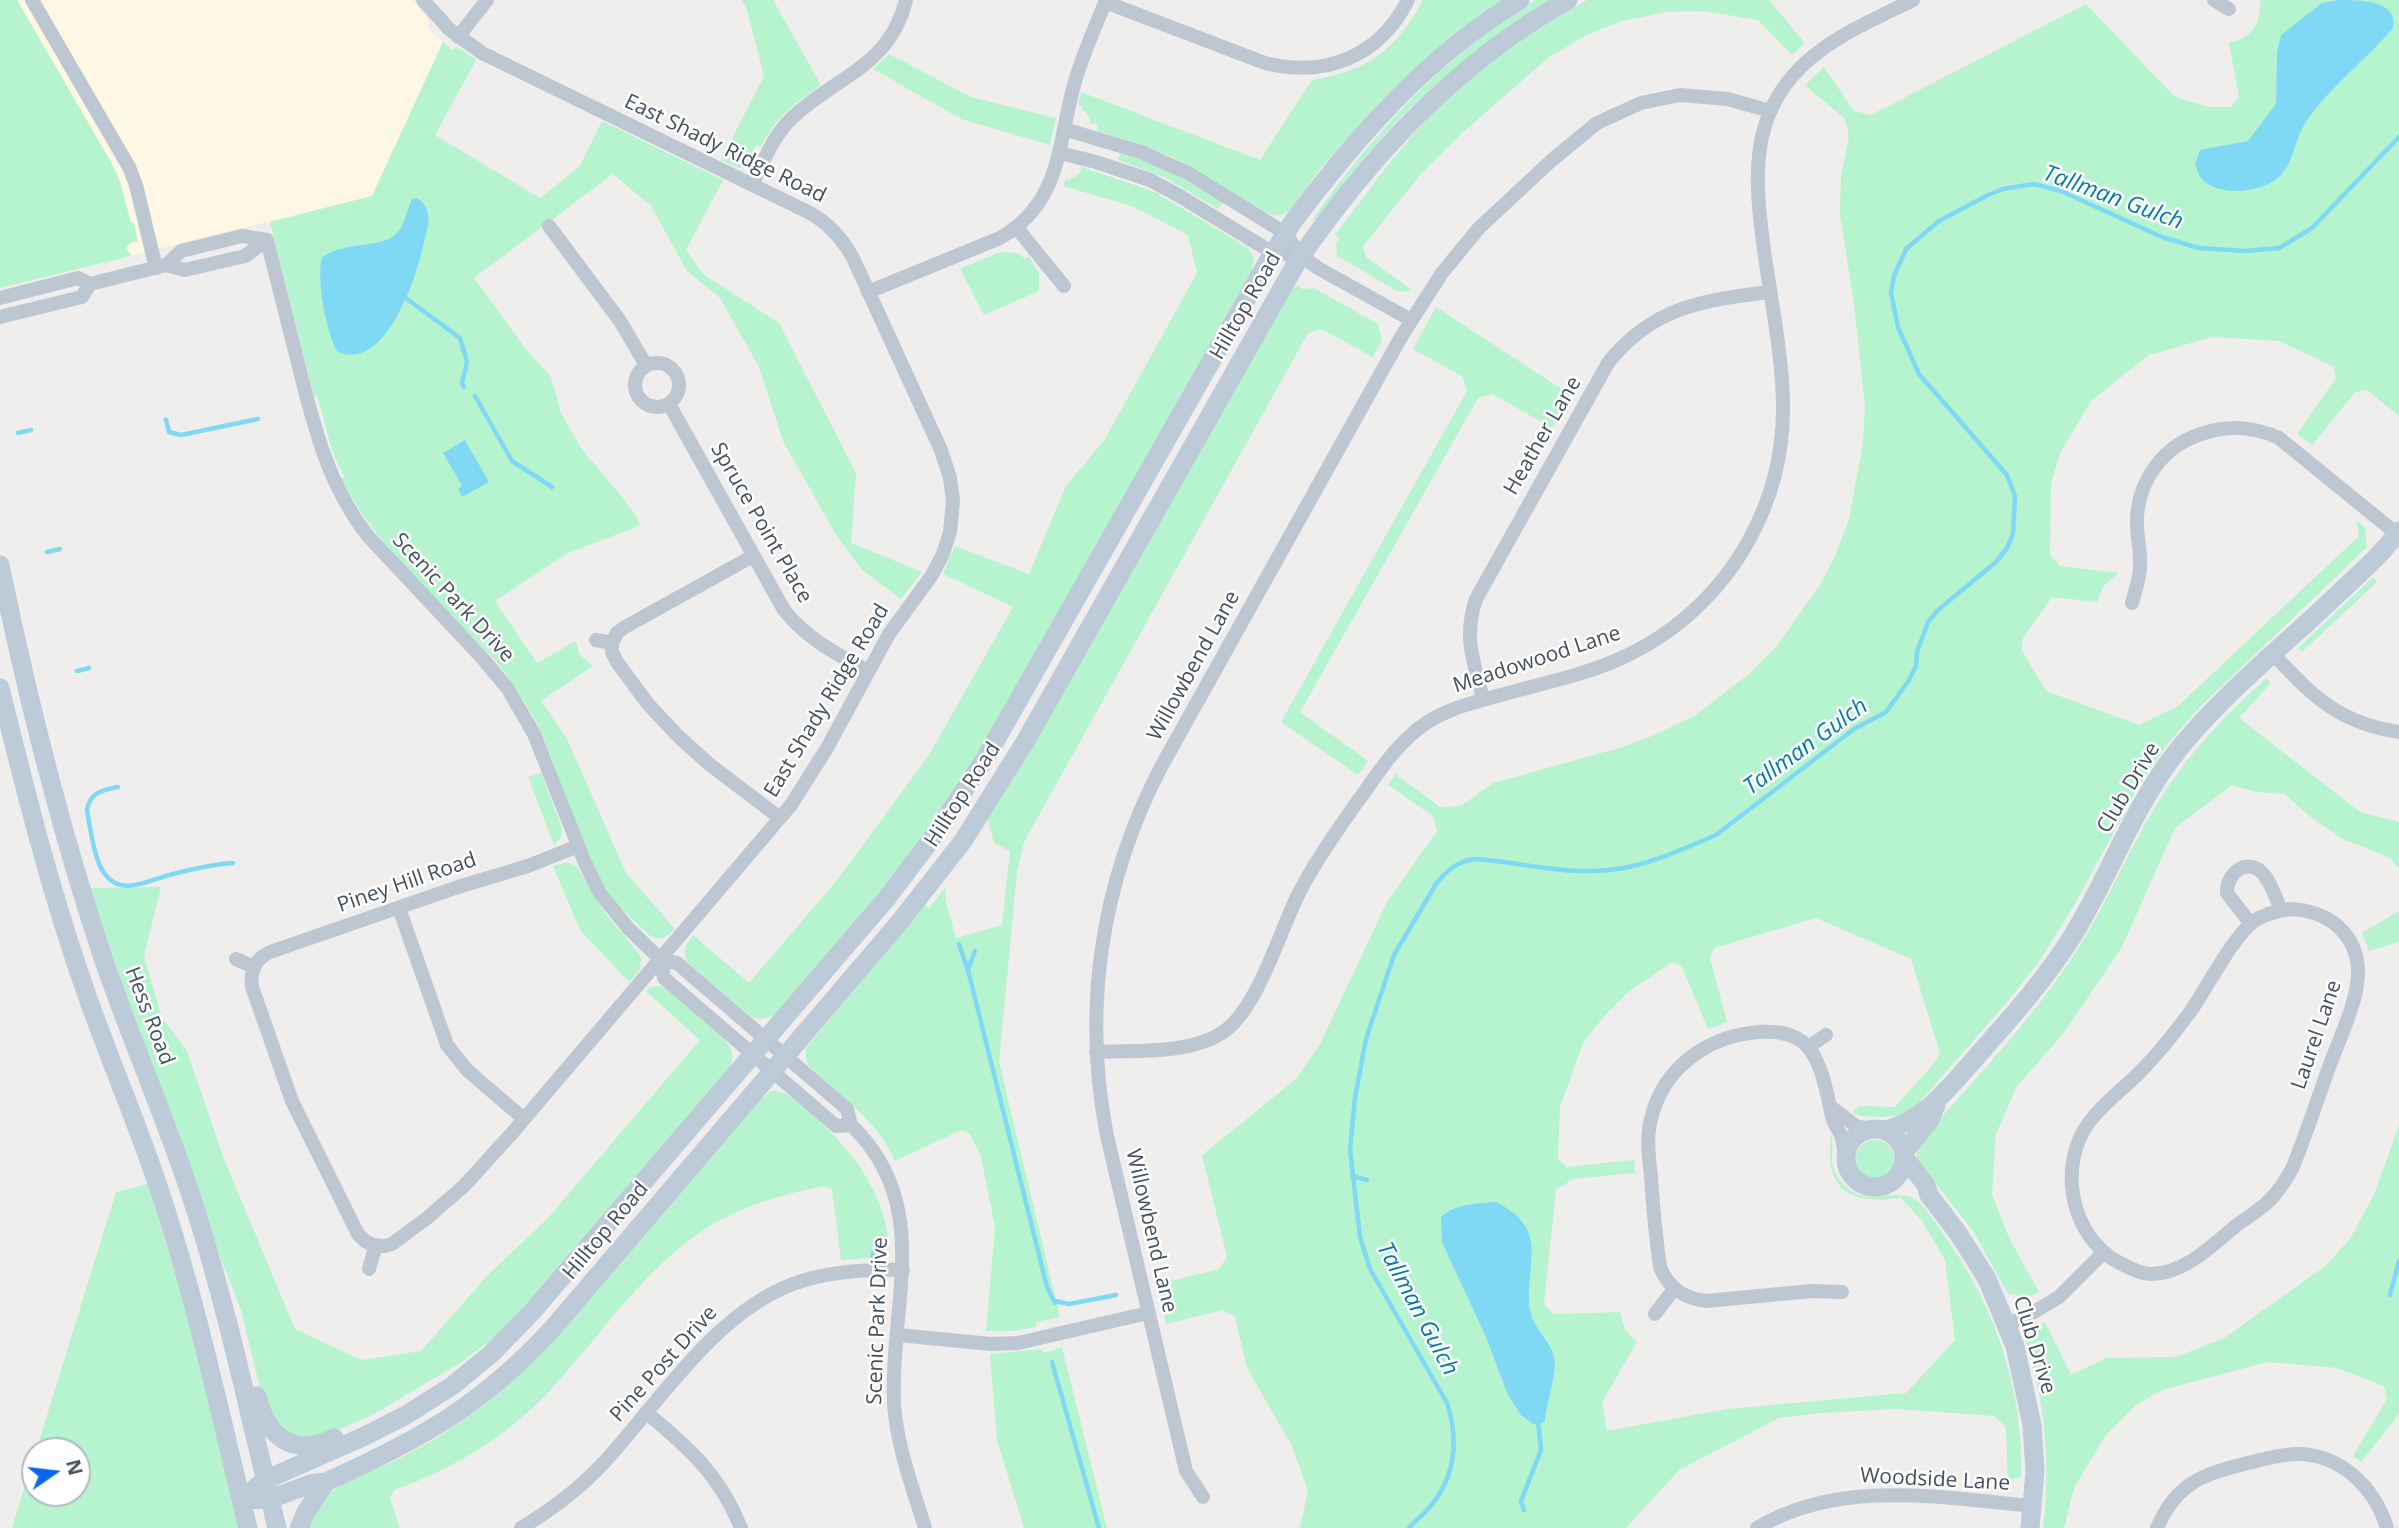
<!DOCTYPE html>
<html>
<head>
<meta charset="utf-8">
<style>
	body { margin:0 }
	#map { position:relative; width:2399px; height:1528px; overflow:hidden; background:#f0eded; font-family:"Open Sans",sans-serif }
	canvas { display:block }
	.north { position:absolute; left:21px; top:1437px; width:70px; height:70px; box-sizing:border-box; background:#fff; border:2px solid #b4b9be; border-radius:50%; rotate:76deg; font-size:19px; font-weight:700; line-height:28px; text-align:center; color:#44505c }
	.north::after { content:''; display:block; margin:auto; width:24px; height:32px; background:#0866ef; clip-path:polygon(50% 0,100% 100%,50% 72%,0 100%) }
</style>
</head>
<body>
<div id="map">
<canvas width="2399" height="1528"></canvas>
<div class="north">N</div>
</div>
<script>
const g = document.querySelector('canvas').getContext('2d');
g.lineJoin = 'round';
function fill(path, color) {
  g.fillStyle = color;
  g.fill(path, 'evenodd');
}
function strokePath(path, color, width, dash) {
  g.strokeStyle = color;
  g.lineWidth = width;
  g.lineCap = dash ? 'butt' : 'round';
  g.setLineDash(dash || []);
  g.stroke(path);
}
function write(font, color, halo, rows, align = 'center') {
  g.font = font + ' "Open Sans",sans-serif';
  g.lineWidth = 5;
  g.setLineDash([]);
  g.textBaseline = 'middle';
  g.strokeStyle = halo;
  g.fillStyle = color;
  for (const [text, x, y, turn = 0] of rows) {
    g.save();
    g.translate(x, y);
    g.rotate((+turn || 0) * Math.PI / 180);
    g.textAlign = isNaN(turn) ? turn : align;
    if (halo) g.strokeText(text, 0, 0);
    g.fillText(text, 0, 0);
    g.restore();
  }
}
const commercial = new Path2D(`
	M0,0H413L430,22L428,27L443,42L372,196L0,288Z`);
const green = new Path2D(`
	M0,0H17L111,162L120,181L131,223H134L138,242H131L126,248L131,255L127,257L0,288Z
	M742,0H773L821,85C796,103 774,118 761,147L756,145L747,167L739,168L721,160L764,76L747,10Z
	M1423,0H1504L1418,65L1381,100L1320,169L1288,212L1278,216C1254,212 1209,176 1184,163C1156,148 1126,140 1097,131L1098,124L1089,123L1091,119L1085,111L1081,110L1083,107L1078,105L1081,92L1260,160L1312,80C1369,70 1395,51 1423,0Z
	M1535,0H1552C1485,41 1424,89 1372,149C1352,172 1334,197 1315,220L1313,219C1373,133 1446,54 1535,0Z
	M1587,0H1769L1805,43L1792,55L1758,20L1704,11L1667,12L1621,21L1587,35L1549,57L1462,133L1422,173L1363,246L1366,257L1412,290L1399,292L1337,256L1336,244L1339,238L1335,235C1373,186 1409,132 1456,91C1496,55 1540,26 1587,0Z
	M2264,0H2399V416L2367,390L2355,392L2312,445L2297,434L2336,378L2334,367L2279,341L2212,337L2149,355L2091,401L2060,453L2051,484L2050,555L2060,566L2119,573L2104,585L2097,602L2052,597L2023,638L2021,649L2046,691L2139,725L2178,706L2359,536L2357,521L2365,528L2367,547L2198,709L2169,742L2138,787L2075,904L2038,963L2008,1001L1910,1113C1898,1117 1863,1119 1852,1113L1859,1106L1895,1107L1936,1061L1940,1053L1911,959L1816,918L1714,948L1710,958L1727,1022L1708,1029L1682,967L1672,962L1628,992L1605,1015L1583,1043L1560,1107L1558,1159L1566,1167L1634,1160L1635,1173L1573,1179L1556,1190L1544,1304L1554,1314L1620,1312L1625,1330L1637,1342L1602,1402L1607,1431L1727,1409L1906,1393L1955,1340L1945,1260L1922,1221L1901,1198C1868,1202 1832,1201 1830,1157C1830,1150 1831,1142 1830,1135C1835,1144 1831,1152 1832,1161C1833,1175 1844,1188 1857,1194C1876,1202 1903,1187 1918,1202C1930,1213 1939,1228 1948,1241C1996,1308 2024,1394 2021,1477L2014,1478L2008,1483L2006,1427L1994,1416L1897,1409L1821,1413L1779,1418L1679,1470L1626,1528H1300L1308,1491L1292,1446L1247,1368L1235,1317L1223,1310L1166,1324L1157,1284L1219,1269L1227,1257L1202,1155L1296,1079L1320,1044L1387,902L1437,831L1433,816L1388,785L1395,774L1440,807L1461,806L1493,783L1619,748L1652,736L1694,716L1749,674L1777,646L1821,583L1835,556L1849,519L1863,443L1865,405L1854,304L1840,214L1841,177L1849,136L1845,119L1805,85L1824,67L1854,111L1871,115L2086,4L2175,97L2209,107H2231L2239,97L2229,42C2252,39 2261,23 2260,1Z
	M443,42L453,50L457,47L476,60L435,135L540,198L580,166L602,121L723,180L686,250L703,274L779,323L856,473L851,543L922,572L901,599L862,570L835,533L783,441L759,367L720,298L687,271L651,206L613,174L474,278L525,348L551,377L561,413L581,448L631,508L641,525L566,554L495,601L537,663L576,641L579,654L593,666L541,701L567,739L626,873L675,929C667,937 660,942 649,935C638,924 625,913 615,901C582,857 567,794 546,744C534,713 516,687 496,661C443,605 377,547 341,479L344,477L332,450L317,395L314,396L270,222L372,196Z
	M889,54L971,97L1056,118L1050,145L961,119L873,69Z
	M1121,152C1157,164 1190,182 1223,202L1218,209L1166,178L1118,160Z
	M1082,167L1155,192L1248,248L1254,258L1252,270L983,746L946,805L890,879L777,1013C768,1020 760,1020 750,1016L688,963C681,952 686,945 693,935L749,983L838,879L929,755L1013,607L943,574L955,546L1029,574L1066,486L1105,439L1197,273L1188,235L1134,207L1063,186L1066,179L1069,180L1079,174Z
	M1000,252L1018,253L1025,259L1029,257L1039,273V291L984,315L960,269Z
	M1298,285L1302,289L1314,288L1378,324L1382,340L1373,357L1321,329L1308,333L1024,842L1017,872L999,1062L1060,1317L1036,1322V1327L1012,1331H986L995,1228L981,1156L970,1134L961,1130L895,1161C878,1120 841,1097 810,1067L806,1059V1048L925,905L929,908L945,888L946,902L956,938L1002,925L1010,851L994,843L988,819L1291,291Z
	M1436,307L1571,395L1552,428L1492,394L1478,398L1300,712L1368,761L1358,775L1281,722L1467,391L1463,377L1413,349Z
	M2373,577L2377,582L2302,652L2298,648Z
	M2267,678L2271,683L2239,718L2360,812L2399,822V868L2390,858L2343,839L2309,816L2285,794L2256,792L2232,785L2175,828L2122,947L2063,1034L2017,1086L1996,1134L1992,1194L2009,1238L2039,1292L2023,1299L2016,1295L2008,1294L1973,1231L1936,1184L1918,1165L1916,1146C1971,1083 2032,1021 2077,950C2109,901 2130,845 2162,796C2190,752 2227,713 2267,678Z
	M541,773L562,828L561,837L554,845L528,777Z
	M567,862L578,868L605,913L641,956L640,970L629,982L580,930L553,866Z
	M161,887L144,956L162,1018L187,1051L224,1159L295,1329L361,1360L421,1351L487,1276L548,1218L700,1040L646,991L652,987L660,986L668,990L725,1040C732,1049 735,1056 730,1067L501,1333L458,1364L374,1414L321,1438L292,1436L265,1408L241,1310L214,1241L178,1132L116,968L90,888Z
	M2399,911V942L2369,951L2362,933Z
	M771,1091C788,1090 796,1101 808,1111C849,1146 885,1190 889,1246V1249L881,1244L877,1250L882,1257L841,1260L832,1190L825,1186C777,1195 731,1209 692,1238C637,1279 599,1337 554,1386C509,1435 456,1468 394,1490L390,1498L400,1528H306L329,1494L337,1488C360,1475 386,1466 410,1453C461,1426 505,1390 546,1349L758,1101Z
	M2399,1125V1414L2361,1462L2353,1456L2387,1399L2384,1386L2337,1368L2268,1362L2162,1390L2136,1405L2105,1436L2074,1488L2064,1528H2043C2051,1464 2045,1400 2025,1339L2028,1338L2032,1328L2045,1322L2071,1375L2106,1358L2176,1357L2224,1338L2324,1267L2350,1239L2374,1195Z
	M1856 1159a19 19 0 1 1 38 0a19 19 0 1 1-38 0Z
	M148,1184L184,1303L239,1528H12L35,1453V1493H77V1451H36L116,1192Z
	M1062,1347L1107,1528H1024L997,1440L990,1354L1040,1349L1044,1353Z`);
const water = new Path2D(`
	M2339,0C2360,0 2399,0 2393,28C2366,60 2330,86 2306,122C2295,138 2294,161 2281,175C2264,193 2218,198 2201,178C2198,174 2197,168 2195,164L2200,150L2248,141L2276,104L2277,52L2281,35L2322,3Z
	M416,198C423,201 427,207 428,215C430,225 425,236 423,246C416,279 385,372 338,352C326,334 316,277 322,258C340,241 382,249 396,234C405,226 407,209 412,199Z
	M465,440L489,482L462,497L458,489L462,486L443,453Z
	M1496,1202C1552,1231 1524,1262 1530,1310C1533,1328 1550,1340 1554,1357C1558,1370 1546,1405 1545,1421L1540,1424H1533L1521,1415L1508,1395L1486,1337L1442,1242L1441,1217C1457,1203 1475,1204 1496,1202Z`);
const stream = new Path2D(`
	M403,296L460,338L467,362L462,383L464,387
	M475,396L512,461L552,487
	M166,420L169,432L181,435L258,419
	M18,433L31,430
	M47,552L60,549
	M77,671L89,668
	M118,787C103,790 90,792 87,810C90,827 94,859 104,873C121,897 147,881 169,875C189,870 212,864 233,863
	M959,944L969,974L1047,1287L1055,1303
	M968,970L975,951
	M1352,1176L1367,1180
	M873,1253V1258
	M2390,1295L2399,1261
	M1055,1301L1069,1304L1116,1295
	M1052,1362L1099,1528
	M1524,1510L1521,1501L1541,1450L1538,1421
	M1409,1528C1415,1521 1423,1515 1429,1508C1456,1477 1459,1441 1447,1403L1370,1269L1360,1237L1350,1149L1355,1098L1366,1039L1394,955L1436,884C1447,870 1458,861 1475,859C1519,862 1565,875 1609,870C1645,867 1683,849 1716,835L1854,729L1886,712L1909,680L1916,666L1917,652L1928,622L1938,610L1996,562L2007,548L2013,534L2015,496L2007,475L1919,374L1898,327L1891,293L1894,276L1906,249L1939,221L1988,195L2003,189L2034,184L2061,191L2162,237L2199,248L2245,251L2279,248L2312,228L2399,137`);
const street = new Path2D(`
	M32,0L129,167L136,185L156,268
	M423,0L449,29L482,53L808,212C829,223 842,238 853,258L941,450L950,478L953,501L950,532L943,554L932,575L889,634L827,748L791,805L513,1132L464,1186L427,1218L392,1244L384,1246L373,1245L365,1241L358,1234L292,1101L252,987C250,971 255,959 270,952L458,887L528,866L578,846
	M2214,0L2229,9
	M1105,2L1265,63C1325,78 1379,57 1408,0
	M458,37L487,0
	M1064,129L1141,152L1188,173L1285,233L1301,256L1318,268L1411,320
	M1060,153L1096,162L1150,180L1178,195L1273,253L1301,256
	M752,185C763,163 772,138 790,120C834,76 889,69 906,0
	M549,226L620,321L646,365
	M1016,227L1064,286
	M267,240C277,280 287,319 297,359C313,423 327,484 368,536L484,660L508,689L534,734L585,863L600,893L628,928L661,960L677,963L847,1109L851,1125
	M166,265L185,270L245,256L267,240
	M868,292L1000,238C1062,202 1057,146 1074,85C1082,56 1095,28 1106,0
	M0,298L78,278L90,284L166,265L181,251L242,236L267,240
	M0,317L82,297L90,284
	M635 385a22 22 0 1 1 44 0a22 22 0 1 1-44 0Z
	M669,404L784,610C806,638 836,654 868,671
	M2132,603C2135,591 2140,579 2140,566C2141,550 2136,534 2137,518C2139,479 2164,446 2201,434C2228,425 2252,426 2279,438L2397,534
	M596,640L612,643
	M612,643V652L617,662L648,704L678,736L709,764L780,818
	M612,643L617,633L625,627L753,556
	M2273,654C2314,697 2338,723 2399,732
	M1483,699C1474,663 1463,637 1476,599L1608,363C1652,307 1703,300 1770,292
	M399,908L447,1045L467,1070L524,1119
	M2289,909C2327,910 2359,933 2358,975C2357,1003 2339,1040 2329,1067C2317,1101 2306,1135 2292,1169C2286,1180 2279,1190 2271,1199C2261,1209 2248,1217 2237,1225C2212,1245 2185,1274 2151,1274C2142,1274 2134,1270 2126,1266C2079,1246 2060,1187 2079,1140C2090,1113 2118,1094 2139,1073C2157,1055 2174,1034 2190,1012C2207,988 2232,938 2254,921C2264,914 2276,911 2289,909Z
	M2251,924L2227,893C2226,872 2249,856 2264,875C2272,884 2276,899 2281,910
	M236,959L254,967
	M661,960L664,978L836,1126L851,1125
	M1808,1047L1826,1035
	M1096,1052C1137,1050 1186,1055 1222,1033C1258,1009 1279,933 1298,895C1314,863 1335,834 1355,805C1373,781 1389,754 1412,734C1439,709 1474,703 1508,693C1544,683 1583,675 1617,660C1673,636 1720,593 1749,540C1771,500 1783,454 1783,409C1783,356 1771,302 1764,250C1755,182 1748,118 1802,66C1833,36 1875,19 1913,0
	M1831,1107L1856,1126L1868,1129
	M851,1125C935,1205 889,1306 894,1404C897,1447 913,1488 925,1528
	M369,1269L376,1245
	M1842,1292L1812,1291L1706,1301C1684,1298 1669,1289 1660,1267C1656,1238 1653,1208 1651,1177C1649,1158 1646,1138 1651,1119C1663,1068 1707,1036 1759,1032C1774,1031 1791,1032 1804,1043C1822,1059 1827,1094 1832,1116C1833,1123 1838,1129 1841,1135C1843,1142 1844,1149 1846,1156
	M1655,1314L1674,1289
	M2007,1325L2034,1312L2059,1297L2103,1253
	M898,1335L991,1344L1018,1343L1148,1313
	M647,1413C689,1448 720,1475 741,1528
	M1203,1497L1186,1471L1107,1136C1082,1009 1101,882 1161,767L1401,337L1442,273L1479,228L1552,160L1597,123L1641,103L1680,95L1728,99L1770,111
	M521,1528C553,1509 583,1486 608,1458C662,1398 716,1313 793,1284C828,1271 866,1269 903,1270
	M1757,1528C1841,1478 1941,1498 2033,1506
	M2157,1528C2176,1484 2201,1475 2244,1464C2262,1460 2279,1454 2297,1454C2341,1454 2375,1488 2387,1528`);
const secondary = new Path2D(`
	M0,565C27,696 61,832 103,958C132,1043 169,1125 196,1211C229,1315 251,1422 277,1528
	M0,688C24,785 48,882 81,978C106,1053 139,1125 163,1201C198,1308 221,1419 248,1528
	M1846 1158a29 29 0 1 1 58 0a29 29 0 1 1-58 0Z
	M1885,1130C1922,1122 1947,1090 1971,1063C2007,1022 2044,982 2073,935C2108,878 2131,813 2171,759C2217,698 2285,645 2340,592C2361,572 2382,554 2399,531
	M1904,1152L1930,1120L1936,1105
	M1904,1157L1926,1185L1929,1195L1958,1233L1987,1279L2015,1346L2032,1425L2035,1472L2030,1528
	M257,1396C267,1437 293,1458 334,1438
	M241,1500L270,1499L311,1484L326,1482C419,1440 483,1405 553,1328L898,924L963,841L1025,742L1297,262C1370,156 1455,64 1568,0
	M241,1500L265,1480L365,1436L406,1415L452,1386L492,1353L531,1313L887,898L933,837L985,759L1267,263L1292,223C1357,136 1426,57 1520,0
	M299,1528L306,1512L326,1482`);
const streetNames = [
	["East Shady Ridge Road",725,149,26],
	["Hilltop Road",1246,306,-60],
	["Heather Lane",1543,436,-60],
	["Spruce Point Place",761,523,60],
	["Scenic Park Drive",453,598,47],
	["Meadowood Lane",1537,660,-18],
	["Willowbend Lane",1194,666,-61],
	["East Shady Ridge Road",827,701,-59],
	["Club Drive",2129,788,-59],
	["Hilltop Road",963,795,-57],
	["Piney Hill Road",407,883,-19],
	["Hess Road",149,1016,69],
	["Laurel Lane",2317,1035,-71],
	["Hilltop Road",606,1231,-50],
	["Willowbend Lane",1151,1231,77],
	["Scenic Park Drive",878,1321,-88],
	["Club Drive",2034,1345,73],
	["Pine Post Drive",664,1364,-48],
	["Woodside Lane",1935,1480,3]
];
const waterNames = [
	["Tallman Gulch",2113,198,20],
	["Tallman Gulch",1806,747,-36],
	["Tallman Gulch",1417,1309,62]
];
fill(commercial, '#fdf7e3');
fill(green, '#b6f3cf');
fill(water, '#7fd8f4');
strokePath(stream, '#7fd8f4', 4.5);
strokePath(street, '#bcc7d1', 14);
strokePath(secondary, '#bdcad8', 19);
write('21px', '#44505c', '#fff', streetNames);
write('italic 23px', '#027ca3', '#fff', waterNames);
</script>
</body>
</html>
